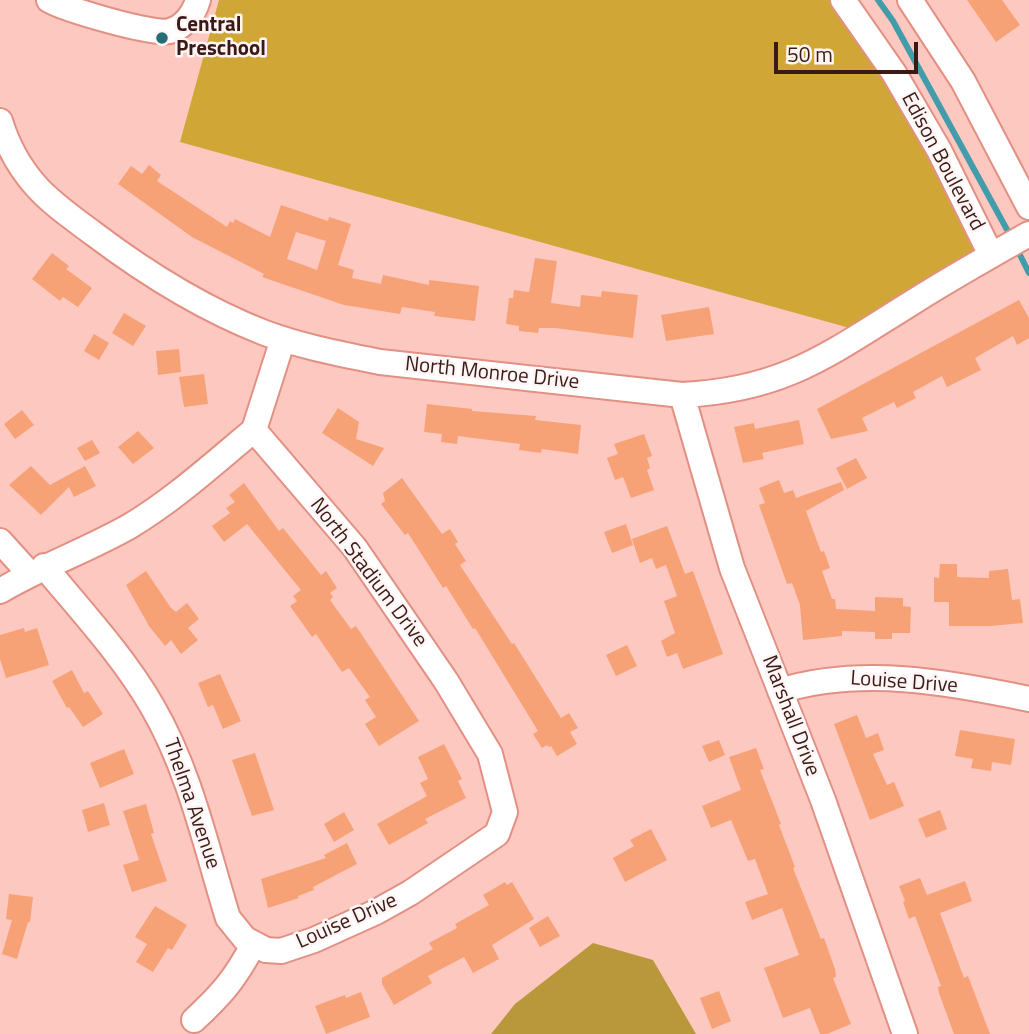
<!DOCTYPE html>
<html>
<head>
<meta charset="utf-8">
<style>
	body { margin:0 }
	#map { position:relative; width:1029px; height:1034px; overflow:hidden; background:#fdc8c0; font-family:"Titillium Web",sans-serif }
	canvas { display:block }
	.scale { position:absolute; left:774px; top:42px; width:144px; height:32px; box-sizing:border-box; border:4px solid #3a1a16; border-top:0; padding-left:9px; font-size:21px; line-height:24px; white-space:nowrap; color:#3a1a16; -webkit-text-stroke:5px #fef5f4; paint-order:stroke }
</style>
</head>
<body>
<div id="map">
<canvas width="1029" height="1034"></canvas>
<div class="scale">50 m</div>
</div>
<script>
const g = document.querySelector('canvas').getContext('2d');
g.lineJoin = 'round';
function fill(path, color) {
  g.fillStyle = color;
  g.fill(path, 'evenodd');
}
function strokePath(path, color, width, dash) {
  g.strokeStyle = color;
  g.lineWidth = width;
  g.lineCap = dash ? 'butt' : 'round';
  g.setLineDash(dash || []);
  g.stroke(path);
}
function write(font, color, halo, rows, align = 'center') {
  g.font = font + ' "Titillium Web",sans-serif';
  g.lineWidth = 5;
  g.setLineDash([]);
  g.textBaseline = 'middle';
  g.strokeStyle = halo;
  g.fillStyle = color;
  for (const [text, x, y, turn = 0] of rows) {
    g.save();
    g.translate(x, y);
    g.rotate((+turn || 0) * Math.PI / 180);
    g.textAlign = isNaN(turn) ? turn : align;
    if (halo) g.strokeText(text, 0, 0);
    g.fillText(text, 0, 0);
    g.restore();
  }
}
const green = new Path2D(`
	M219,0H834L991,255L864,332L180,142Z`);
const forest = new Path2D(`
	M593,943L653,960L696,1034H491L515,1004Z`);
const stream = new Path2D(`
	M878,0L893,21L1011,237
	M1016,247L1029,273`);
const building = new Path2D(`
	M967,0H1002L1020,25L996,42Z
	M149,165L161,175L157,181L227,227L230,221L233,223L235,219L270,237L281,205L328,221L329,217L351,224L338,265L354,270L352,278L381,284L383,275L429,285V280L479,286L475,321L434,316L435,312L402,307L400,314L344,305L262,277L264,274L192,237L118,184L131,166L142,174ZM296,232L326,241L317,270L287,259Z
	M52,253L69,266L66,269L92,288L78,307L63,297L60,301L32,279Z
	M535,258L557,261L551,303L580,307L581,295L601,297L602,291L638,295L633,338L555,328H539L538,333L519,331V326L506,324L509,298H513L514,290L529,292Z
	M1019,300L1029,318V338L1017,345L1013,336L975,358L981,370L947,387L942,376L913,392L916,398L897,408L894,402L862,418L868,431L831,439L817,409Z
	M709,307L714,334L666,341L661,315Z
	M124,313L146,326L133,346L112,333Z
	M94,334L109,343L99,360L84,351Z
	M179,349L181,372L158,375L156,351Z
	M204,374L208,404L184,407L179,377Z
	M427,404L472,409V411L536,416L535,420L581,425L578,454L542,449L541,453L519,450L520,444L458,436L457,444L441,442L442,434L424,432Z
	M338,408L359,422L356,439L384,448L373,466L322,433Z
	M22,410L34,425L15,439L4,424Z
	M799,420L804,444L762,453L764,459L743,463L734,427L754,423L755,429Z
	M138,431L154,448L133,464L118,447Z
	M644,434L652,456L647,458L650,468L647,470L654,490L631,498L623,477L615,480L607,458L618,454L614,444Z
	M92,440L100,453L85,461L77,448Z
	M856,458L867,478L847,489L836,468Z
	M31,466L50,485L85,466L96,486L74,497L69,487L41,515L9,485Z
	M402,478L442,534L450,529L458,542L455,544L466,561L460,565L512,644L514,643L561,718L569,713L578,728L570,732L577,744L557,756L551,746L549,747L547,745L542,748L533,734L538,731L475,628L473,629L446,586L443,588L408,533L405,535L381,504L385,501L383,493Z
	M779,480L784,493L793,490L796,498L841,482L844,490L806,511L821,552L824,551L830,568L822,571L832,599H835L836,609L875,611V597L903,598V606L911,607L910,633H892V639H875V632L842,631V636L803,640L800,605L792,583L787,584L759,505L765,503L759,488Z
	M244,483L279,531L283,528L321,575L326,571L337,588L330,593L333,597L330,600L351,629L356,626L419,721L379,746L365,724L376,717L365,700L370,697L349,668L342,672L316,634L312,637L290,606L297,601L293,596L301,590L247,524L224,542L212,526L230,513L226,508L235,502L229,495Z
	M626,524L633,545L612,553L604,532Z
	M667,526L685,574L693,571L723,654L683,669L677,653L667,657L661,641L675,633L664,601L677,596L666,565L656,569L652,558L640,563L632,539Z
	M940,564H957V577L989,578V571L1008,569L1012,600L1020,599L1023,623L990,626H949V602H934V577L939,578Z
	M146,571L171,608L176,612L187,603L199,619L188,628L198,640L181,654L171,640L165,646L149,626L126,585Z
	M24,628L25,632L37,628L49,665L6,678L0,659V635Z
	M627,645L637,666L616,676L606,655Z
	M72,670L84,693L88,691L103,714L83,727L69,707L67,708L52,681Z
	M220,674L241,721L223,729L213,705L208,707L198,683Z
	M857,715L866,738L878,733L884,750L873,754L887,785L894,782L904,806L870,820L834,724Z
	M960,730L1015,739L1011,765L992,762L991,771L971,768L973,759L955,756Z
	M719,740L725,755L709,762L702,746Z
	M444,744L462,779L458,781L466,798L425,819L428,823L389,845L377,824L427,796L420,783L428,779L418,757Z
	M756,748L764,769L760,770L781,824L779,825L795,867L793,868L821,939L824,938L835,969L836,977L833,978L851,1024L827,1034H820L810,1008L783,1018L764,968L799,955L782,908L752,920L745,902L768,894L755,859L748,861L731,820L711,828L702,806L741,790L729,757Z
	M124,749L134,774L100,788L90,763Z
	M255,753L274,810L252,816L232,760Z
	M104,803L110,825L88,832L82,810Z
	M146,804L154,833L151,834L167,881L132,892L123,865L139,860L123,811Z
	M940,810L947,829L926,838L918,819Z
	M344,812L354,830L334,842L324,824Z
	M651,829L667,860L625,882L613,858L634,846L630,840Z
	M347,843L357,864L313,887L314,890L298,896L299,898L268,908L261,879L326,858L324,855Z
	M920,878L927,895L965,881L972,901L940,913L964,978L968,976L990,1034H954L939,993L938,987L941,986L915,916L909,919L903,902L905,901L899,886Z
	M505,882L507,885L512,882L534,919L492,945L499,959L473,973L464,957L428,976L432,983L394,1005L382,984V978L433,949L429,943L457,928L455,924L489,905L483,895Z
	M9,894L33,897L30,922H28L17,959L2,954L12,920L6,919Z
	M155,906L187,925L172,950L168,948L153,972L136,962L147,944L135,937Z
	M548,916L560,936L540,947L529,928Z
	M719,991L731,1021L712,1029L700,998Z
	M361,992L370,1017L326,1034L315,1006L345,995L346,998Z`);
const minor = new Path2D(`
	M49,0C64,9 156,36 170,31C184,27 194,14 198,0
	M843,0L894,73L939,150L991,255
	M910,0L963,81L1029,207
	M0,121C7,144 20,168 36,186C53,205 74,219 94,234C147,274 203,309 265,333C303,347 341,354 380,362L682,395C785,390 829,354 913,302C951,278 990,256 1029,234
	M682,395L732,568L823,800L905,1034
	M0,541L29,573
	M44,566C82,612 123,656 152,706C190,771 206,847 228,918L245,939L266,950L281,951L314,940L376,912L410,893L497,834L505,812L490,754L446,681L355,548L254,430L283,339
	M0,591C42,566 88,550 130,526C175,499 214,463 254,430
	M780,691C861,666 948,682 1029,699
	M194,1020C222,994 235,979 253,945`);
const markers = [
	[162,38,7,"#246d77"]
];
const poiNames = [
	["Central",176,26],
	["Preschool",176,50]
];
const streetNames = [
	["Edison Boulevard",942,162,62],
	["North Monroe Drive",492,374,6],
	["North Stadium Drive",368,573,53],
	["Louise Drive",904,683,4],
	["Marshall Drive",790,716,69],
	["Thelma Avenue",191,804,71],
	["Louise Drive",347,922,-24]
];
fill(green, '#d0a737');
fill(forest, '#b9973b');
strokePath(stream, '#429ca9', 6);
fill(building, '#f6a276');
strokePath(minor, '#e39084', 28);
strokePath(minor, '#fff', 24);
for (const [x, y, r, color] of markers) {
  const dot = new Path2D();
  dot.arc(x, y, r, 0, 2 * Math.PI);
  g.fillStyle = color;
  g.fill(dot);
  strokePath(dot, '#fef5f4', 2.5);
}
write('bold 21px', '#3a1a16', '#fef5f4', poiNames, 'left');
write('21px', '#3a1a16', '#fef5f4', streetNames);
</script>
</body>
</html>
